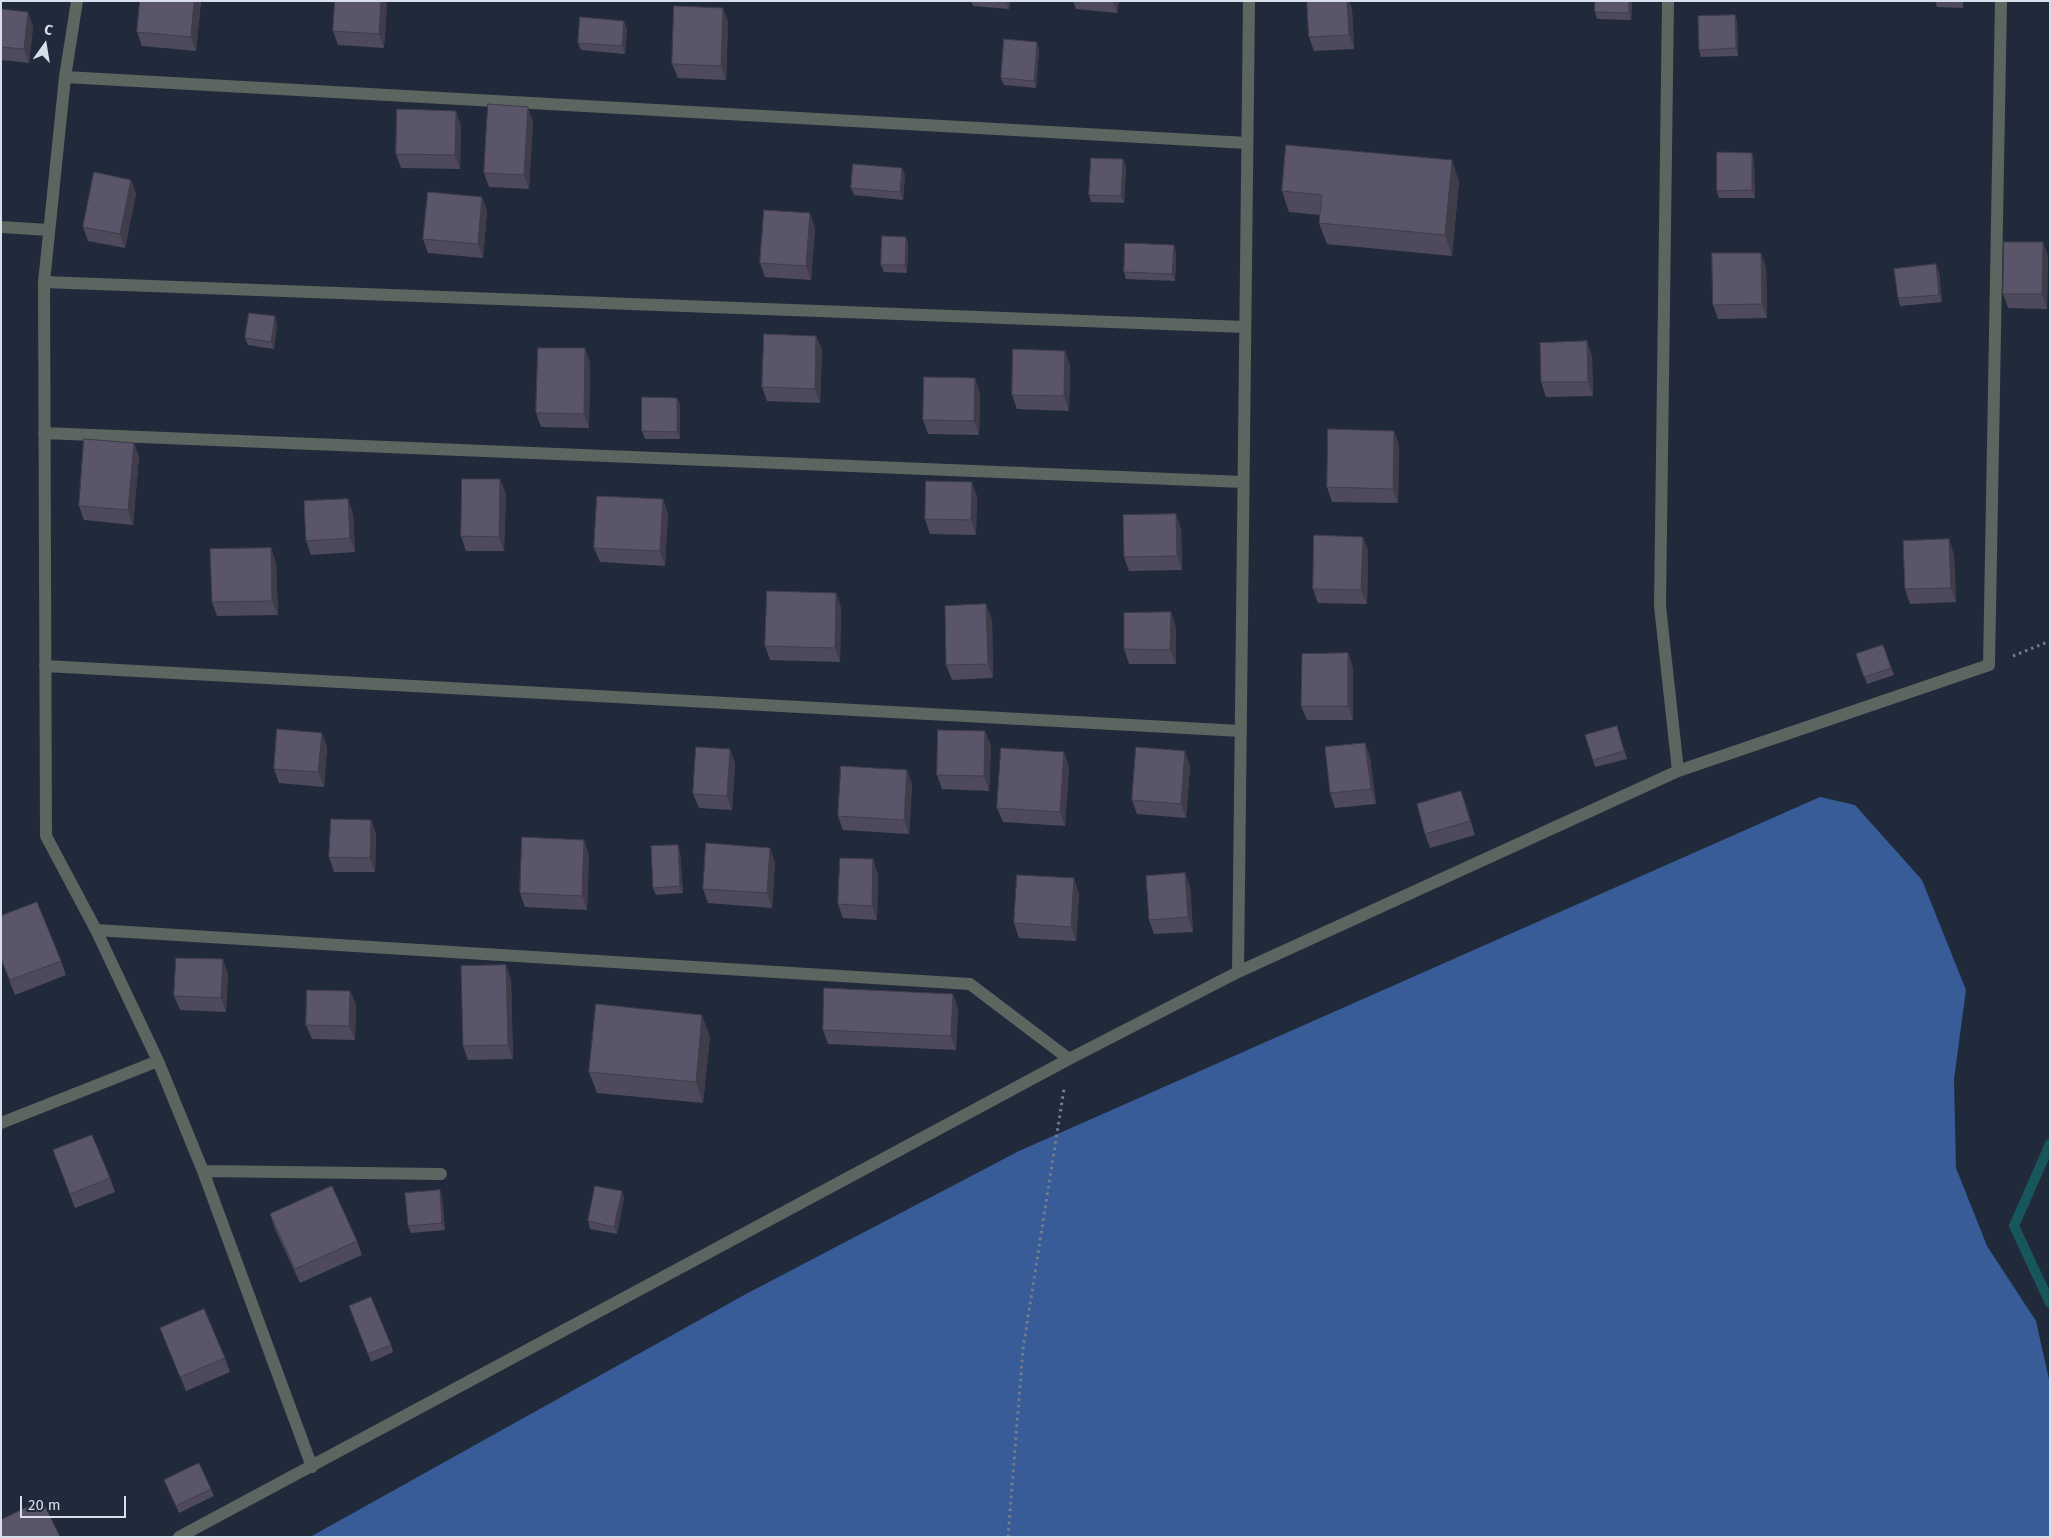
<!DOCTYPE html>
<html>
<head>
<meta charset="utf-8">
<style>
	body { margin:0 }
	#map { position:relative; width:2051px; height:1538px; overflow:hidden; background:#202a3b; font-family:"Fira Sans",sans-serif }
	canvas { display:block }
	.frame { position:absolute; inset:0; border:2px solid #d7dfea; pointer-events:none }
	.north { position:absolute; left:20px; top:20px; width:50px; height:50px; -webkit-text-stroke:4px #202a3b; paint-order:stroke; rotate:13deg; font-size:14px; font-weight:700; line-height:20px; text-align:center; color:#d7dfea }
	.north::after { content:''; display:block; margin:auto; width:18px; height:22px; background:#d7dfea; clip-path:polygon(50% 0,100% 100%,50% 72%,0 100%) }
	.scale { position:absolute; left:20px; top:1496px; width:106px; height:22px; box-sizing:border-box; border:2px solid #d7dfea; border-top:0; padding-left:6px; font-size:15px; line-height:18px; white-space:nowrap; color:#d7dfea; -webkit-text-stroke:4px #202a3b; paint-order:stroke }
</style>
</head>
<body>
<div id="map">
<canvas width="2051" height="1538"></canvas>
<div class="frame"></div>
<div class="north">С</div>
<div class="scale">20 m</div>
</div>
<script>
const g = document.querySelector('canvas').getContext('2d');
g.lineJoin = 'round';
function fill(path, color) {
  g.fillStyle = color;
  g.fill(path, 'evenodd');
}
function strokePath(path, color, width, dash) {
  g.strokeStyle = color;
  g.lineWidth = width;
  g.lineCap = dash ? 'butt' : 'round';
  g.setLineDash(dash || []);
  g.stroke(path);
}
const forest = new Path2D(`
	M1820,797L1855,805L1922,880L1966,990L1954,1079L1956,1168L1987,1246L2036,1321L2050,1384V1537H310L746,1294L1019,1151Z`);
const stream = new Path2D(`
	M2050,1144L2014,1226L2050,1303`);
const path = new Path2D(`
	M2013,656L2050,641
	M1008,1537L1023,1349L1064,1089`);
const minor = new Path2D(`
	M77,1L65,77L44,282L46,836L96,930L158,1061L203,1171L312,1467
	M1668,1L1660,606L1678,771
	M65,77L1247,143
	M1,227L49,230
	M44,282L1245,327
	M44,433L1243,482
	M45,666L1241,731
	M96,930L970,984L1069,1059
	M1238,972L1249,1
	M1,1123L158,1061
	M203,1171L441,1174
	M179,1537L1069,1059L1238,972L1678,771L1989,665L2001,1`);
const wall = new Path2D(`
	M140,1H201L196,51L142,46L137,32Z
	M335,1H385L387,6L384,48L338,45L333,31Z
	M971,1H1010L1009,9L973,6Z
	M1073,1H1119L1117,13L1076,9Z
	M1307,1H1349L1352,9L1354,49L1314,51L1309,37Z
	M1632,1L1631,20L1597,19L1595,12Z
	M1935,1H1963V8L1937,7Z
	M723,8L728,22L726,80L678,78L672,64Z
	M1,9L28,12L33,27L29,63L1,60Z
	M1735,15L1737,22L1738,56L1701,57L1699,50Z
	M627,29L625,54L581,50L578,43Z
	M1039,49L1036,88L1004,85L1001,78Z
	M533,121L529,189L489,187L484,173Z
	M461,125L460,169L401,168L396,154Z
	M1754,160L1755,198H1719L1717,191Z
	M1126,166L1124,203L1091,202L1089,195Z
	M905,175L903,200L854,195L851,188Z
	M131,180L136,194L125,248L88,241L83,227Z
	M1459,181L1452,256L1327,244L1319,223L1320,215L1289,212L1282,191Z
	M482,197L487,211L483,258L428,253L423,239Z
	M815,228L811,280L765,277L760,263Z
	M906,237L908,244L907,273L884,272L881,265Z
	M2043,242L2048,257L2047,309L2008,308L2003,294Z
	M1176,252L1175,281L1126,279L1124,272Z
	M1766,267L1767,318L1718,319L1713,305Z
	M1939,272L1942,302L1900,306L1898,298Z
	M277,324L274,349L248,345L245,338Z
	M816,336L822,350L820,403L767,401L762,387Z
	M1065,351L1070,365L1069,411L1017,409L1012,395Z
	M1592,356L1593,396L1546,397L1541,382Z
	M590,362L589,428L541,427L536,413Z
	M980,393L979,435L928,434L923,420Z
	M677,398L680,405V439H645L642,431Z
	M1394,431L1399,445L1398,503L1332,502L1327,487Z
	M134,443L139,457L133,525L84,520L79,506Z
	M500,479L506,494L504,551H466L461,536Z
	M977,496L976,535L930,534L925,519Z
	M663,499L668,514L665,566L600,562L594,548Z
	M353,513L355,552L311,555L306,541Z
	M1181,528L1182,570L1129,571L1124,557Z
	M1363,537L1368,551L1367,604L1318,603L1313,589Z
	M1954,554L1956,602L1910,604L1905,589Z
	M276,562L278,615L217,616L212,602Z
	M836,593L841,608L840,662L770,660L765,646Z
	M992,619L993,678L952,680L946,665Z
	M1176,627V664H1129L1124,649Z
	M1883,645L1894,675L1867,684L1856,654Z
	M1348,653L1353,668V720H1307L1301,706Z
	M1617,726L1627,759L1595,767L1593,760Z
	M985,731L991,746L989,791L942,789L937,775Z
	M1365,743L1370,757L1376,804L1335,808L1330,793Z
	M327,747L324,787L279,783L274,769Z
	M730,749L735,764L732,810L699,808L693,794Z
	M1069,766L1065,826L1003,822L997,808Z
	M1190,766L1186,818L1137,814L1132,800Z
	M912,784L909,834L843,830L838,816Z
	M1466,805L1475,835L1430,848L1425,834Z
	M371,820L376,834L375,872H334L329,857Z
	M680,852L683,893L656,895L653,888Z
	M589,854L587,910L525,907L520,893Z
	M775,862L772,908L708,903L703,889Z
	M1185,873L1190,887L1193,932L1154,934L1149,920Z
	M878,874L877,920L843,918L838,904Z
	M1079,893L1076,941L1019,938L1014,923Z
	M1,916L61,961L66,975L15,995L1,960Z
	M228,974L226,1012L180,1010L174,996Z
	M511,979L513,1059L468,1060L463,1046Z
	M350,991L356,1005L355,1040L312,1039L306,1025Z
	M958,1008L956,1050L828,1044L823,1030Z
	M710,1036L703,1103L597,1093L589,1072Z
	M53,1150L110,1178L115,1192L75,1208Z
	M622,1191L624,1198L617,1234L590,1229L588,1221Z
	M442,1197L445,1230L411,1233L408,1226Z
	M270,1214L357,1241L362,1255L300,1283L275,1229Z
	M349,1306L391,1345L393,1352L371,1362Z
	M160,1328L225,1358L230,1372L186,1391Z
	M164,1480L211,1489L214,1496L179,1513Z`);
const shadedWall = new Path2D(`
	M194,1H201L196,51L191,37Z
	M381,1H385L387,6L384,48L379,34Z
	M1006,1H1010L1009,9Z
	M1113,1H1119L1117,13Z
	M1347,1H1349L1352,9L1354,49L1349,35Z
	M1629,1H1632L1631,20L1629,13Z
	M723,8L728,22L726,80L721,66Z
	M28,12L33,27L29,63L24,49Z
	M1735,15L1737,22L1738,56L1736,48Z
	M624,21L627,29L625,54L622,46Z
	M1037,42L1039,49L1036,88L1034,81Z
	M528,107L533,121L529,189L524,175Z
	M456,111L461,125L460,169L455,155Z
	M1752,153L1754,160L1755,198L1752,190Z
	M1123,159L1126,166L1124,203L1121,196Z
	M1452,160L1459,181L1452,256L1445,235Z
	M902,168L905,175L903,200L900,192Z
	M131,180L136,194L125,248L120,234Z
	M482,197L487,211L483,258L478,244Z
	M810,213L815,228L811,280L806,266Z
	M906,237L908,244L907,273L905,265Z
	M2043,242L2048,257L2047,309L2042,294Z
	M1174,245L1176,252L1175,281L1172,274Z
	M1761,253L1766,267L1767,318L1762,304Z
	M1936,264L1939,272L1942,302L1939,295Z
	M275,316L277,324L274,349L271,342Z
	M816,336L822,350L820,403L815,389Z
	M1587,341L1592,356L1593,396L1588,382Z
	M585,348L590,362L589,428L584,414Z
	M1065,351L1070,365L1069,411L1064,396Z
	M975,378L980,393L979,435L974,421Z
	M677,398L680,405V439L677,432Z
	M1394,431L1399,445L1398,503L1393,489Z
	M134,443L139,457L133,525L128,510Z
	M500,479L506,494L504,551L499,537Z
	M972,482L977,496L976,535L971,520Z
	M348,499L353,513L355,552L350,538Z
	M663,499L668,514L665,566L660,551Z
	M1176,514L1181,528L1182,570L1177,556Z
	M1363,537L1368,551L1367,604L1361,590Z
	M1949,539L1954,554L1956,602L1951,588Z
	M271,548L276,562L278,615L272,601Z
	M836,593L841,608L840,662L835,648Z
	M986,604L992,619L993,678L988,664Z
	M1171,612L1176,627V664L1170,650Z
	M1348,653L1353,668V720L1348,706Z
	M985,731L991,746L989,791L984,776Z
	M322,733L327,747L324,787L318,772Z
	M1365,743L1370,757L1376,804L1371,789Z
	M730,749L735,764L732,810L727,796Z
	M1185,751L1190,766L1186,818L1181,804Z
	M1064,752L1069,766L1065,826L1060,812Z
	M907,770L912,784L909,834L904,820Z
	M1461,791L1466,805L1475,835L1470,821Z
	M371,820L376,834L375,872L370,858Z
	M584,840L589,854L587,910L582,896Z
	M678,845L680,852L683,893L680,886Z
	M770,848L775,862L772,908L767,893Z
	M873,859L878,874L877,920L872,906Z
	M1185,873L1190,887L1193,932L1188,917Z
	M1074,878L1079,893L1076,941L1071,927Z
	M223,959L228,974L226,1012L221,998Z
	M506,965L511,979L513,1059L508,1045Z
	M350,991L356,1005L355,1040L349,1026Z
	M953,994L958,1008L956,1050L951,1036Z
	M702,1015L710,1036L703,1103L696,1082Z
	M440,1190L442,1197L445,1230L442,1223Z
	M622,1191L624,1198L617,1234L614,1227Z`);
const building = new Path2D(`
	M140,1H194L191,37L137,32Z
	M335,1H381L379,34L333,31Z
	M1307,1H1347L1349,35L1309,37Z
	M1595,1H1629V13L1595,12Z
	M674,6L723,8L721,66L672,64Z
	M1,9L28,12L24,49L1,47Z
	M1735,15L1736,48L1699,50L1698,16Z
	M580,17L624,21L622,46L578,43Z
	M1004,39L1037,42L1034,81L1001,78Z
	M488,104L528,107L524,175L484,173Z
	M397,109L456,111L455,155L396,154Z
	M1286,145L1452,160L1445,235L1319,223L1322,195L1282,191Z
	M1717,152L1752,153V190L1717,191Z
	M1091,158L1123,159L1121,196L1089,195Z
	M853,164L902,168L900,192L851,188Z
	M94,172L131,180L120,234L83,227Z
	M428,192L482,197L478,244L423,239Z
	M764,210L810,213L806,266L760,263Z
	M882,236L906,237L905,265H881Z
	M2004,242H2043L2042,294H2003Z
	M1125,243L1174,245L1172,274L1124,272Z
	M1712,253H1761L1762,304L1713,305Z
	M1936,264L1939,295L1898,298L1894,269Z
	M249,313L275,316L271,342L245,338Z
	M764,334L816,336L815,389L762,387Z
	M1587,341L1588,382H1541L1540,343Z
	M538,348H585L584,414L536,413Z
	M1013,349L1065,351L1064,396L1012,395Z
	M924,377L975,378L974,421L923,420Z
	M642,397L677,398V432L642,431Z
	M1328,429L1394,431L1393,489L1327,487Z
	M84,439L134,443L128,510L79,506Z
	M462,479H500L499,537L461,536Z
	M926,481L972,482L971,520L925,519Z
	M597,496L663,499L660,551L594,548Z
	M348,499L350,538L306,541L304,501Z
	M1176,514L1177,556L1124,557L1123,515Z
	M1314,535L1363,537L1361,590L1313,589Z
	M1949,539L1951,588L1905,589L1903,541Z
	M271,548L272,601L212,602L210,549Z
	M767,591L836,593L835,648L765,646Z
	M986,604L988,664L946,665L945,606Z
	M1171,612L1170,650L1124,649V613Z
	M1883,645L1891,668L1864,677L1856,654Z
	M1348,653V706H1301L1302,654Z
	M1617,726L1624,751L1593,760L1585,735Z
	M277,729L322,733L318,772L274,769Z
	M938,730L985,731L984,776L937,775Z
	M1365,743L1371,789L1330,793L1325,747Z
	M696,747L730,749L727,796L693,794Z
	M1136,747L1185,751L1181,804L1132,800Z
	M1001,748L1064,752L1060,812L997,808Z
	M841,766L907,770L904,820L838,816Z
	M1461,791L1470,821L1425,834L1417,804Z
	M331,819L371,820L370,858L329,857Z
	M522,837L584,840L582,896L520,893Z
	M706,843L770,848L767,893L703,889Z
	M678,845L680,886L653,888L651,846Z
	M840,858L873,859L872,906L838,904Z
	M1185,873L1188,917L1149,920L1146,876Z
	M1017,875L1074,878L1071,927L1014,923Z
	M37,902L61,961L10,980L1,959V916Z
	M176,958L223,959L221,998L174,996Z
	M506,965L508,1045L463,1046L461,966Z
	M824,988L953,994L951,1036L823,1030Z
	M307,990L350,991L349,1026L306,1025Z
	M596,1004L702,1015L696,1082L589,1072Z
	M92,1135L110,1178L70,1194L53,1150Z
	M332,1186L357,1241L295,1269L270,1214Z
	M595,1186L622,1191L614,1227L588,1221Z
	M440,1190L442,1223L408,1226L405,1193Z
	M371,1297L391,1345L368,1354L349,1306Z
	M204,1309L225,1358L180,1377L160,1328Z
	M199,1463L211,1489L176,1506L164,1480Z
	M42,1500L60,1537H2L1,1534V1520Z`);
fill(forest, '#375c97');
strokePath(stream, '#17575c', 10);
strokePath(path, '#747d8b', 3, [2.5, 4]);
strokePath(minor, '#5c655f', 12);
fill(wall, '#4e495b');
fill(shadedWall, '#403c4a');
fill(building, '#5b556a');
strokePath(building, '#403c4a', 1);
</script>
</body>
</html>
